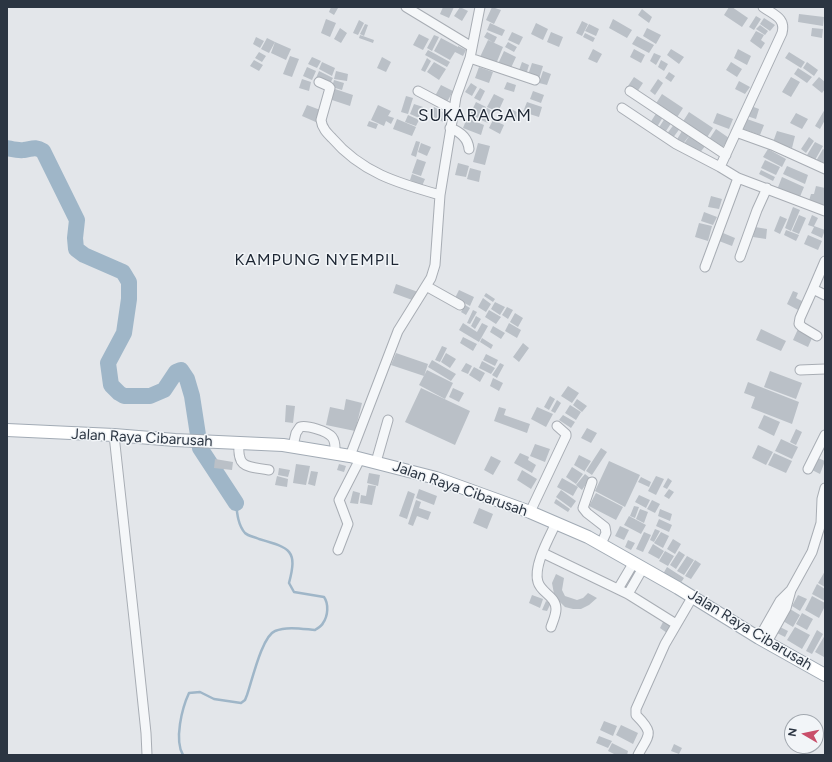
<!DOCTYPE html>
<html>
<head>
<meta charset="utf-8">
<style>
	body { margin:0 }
	#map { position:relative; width:832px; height:762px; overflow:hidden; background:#e3e6ea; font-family:Figtree,sans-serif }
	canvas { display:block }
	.frame { position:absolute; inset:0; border:8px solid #2b3542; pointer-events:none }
	.north { position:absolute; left:784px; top:714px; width:40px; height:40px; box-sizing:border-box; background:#f2f5f8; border:1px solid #a2a8af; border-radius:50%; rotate:279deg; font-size:11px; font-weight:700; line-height:16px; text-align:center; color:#2b3542 }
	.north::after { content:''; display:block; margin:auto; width:14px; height:18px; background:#c94e6a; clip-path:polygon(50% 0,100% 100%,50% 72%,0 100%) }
</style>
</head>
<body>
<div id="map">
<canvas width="832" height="762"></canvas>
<div class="frame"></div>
<div class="north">N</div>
</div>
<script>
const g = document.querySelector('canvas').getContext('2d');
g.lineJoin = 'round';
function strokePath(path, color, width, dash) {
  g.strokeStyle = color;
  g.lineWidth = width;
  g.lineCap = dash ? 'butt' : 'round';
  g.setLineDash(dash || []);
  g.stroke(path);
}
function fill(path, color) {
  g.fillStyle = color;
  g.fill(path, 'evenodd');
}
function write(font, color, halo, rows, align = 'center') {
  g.font = font + ' Figtree,sans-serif';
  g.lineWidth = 3;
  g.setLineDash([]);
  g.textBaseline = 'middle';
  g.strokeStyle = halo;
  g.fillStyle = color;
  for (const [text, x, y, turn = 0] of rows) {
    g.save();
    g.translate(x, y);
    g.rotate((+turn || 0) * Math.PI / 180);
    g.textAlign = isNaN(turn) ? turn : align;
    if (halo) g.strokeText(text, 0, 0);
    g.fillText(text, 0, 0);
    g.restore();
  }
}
const stream = new Path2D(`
	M183,755C174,740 182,708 189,693L200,692L214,699L241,703L245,700L247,695C252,681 262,636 275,631C287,626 303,629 315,630C318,628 322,626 323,623C328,616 329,604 324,597L294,592L289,583C298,550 290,548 259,539C255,537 248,536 245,533C238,525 237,513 236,503`);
const river = new Path2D(`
	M7,148C12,149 19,151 24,150C32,149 35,146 43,151L77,220L75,238L76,249L84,255L123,272L129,282V299L124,333L108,363L111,385L119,393L124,396H150L164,390L176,372L181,370L187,379L192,396L200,448L236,503`);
const building = new Path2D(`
	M331,7L338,8L334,15L329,12Z
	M443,7H454L449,18L440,14Z
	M460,7L468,11L462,21L454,16Z
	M492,7L501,10L494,24L486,20Z
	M729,7H732L748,18L742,27L724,15Z
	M642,9L652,17L649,23L638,15Z
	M799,14L824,17L823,26L798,22Z
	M756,16L761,19L754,30L749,27Z
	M764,18L775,25L770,31L760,24Z
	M326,19L336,23L330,37L321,33Z
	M613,19L632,30L627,38L609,28Z
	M359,20L364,23L358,35L353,33Z
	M582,21L588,24L582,36L576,33Z
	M490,23L505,30L502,36L487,30Z
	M536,23L548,29L543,40L531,34Z
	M365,24L368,25L364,36L360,34Z
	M589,24L599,29L596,36L585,31Z
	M760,25L768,31L765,35L756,29Z
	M340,28L347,33L341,43L334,39Z
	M647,28L661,35L656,44L643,36Z
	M812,28L823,29L822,38L811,36Z
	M756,31L764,35L761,40L765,43L761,49L750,41Z
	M487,32L497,37L494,43L484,37Z
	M512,32L523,37L519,45L508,40Z
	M551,32L563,37L559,47L547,42Z
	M585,33L595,38L593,42L583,37Z
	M419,34L429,39L423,50L413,45Z
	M360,35L374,40L373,43L359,38Z
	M434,35L439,37L432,51L427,48Z
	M637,36L654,45L649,53L632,44Z
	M256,37L264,41L260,48L253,44Z
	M267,38L275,42L269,53L261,49Z
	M441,38L458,47V46L466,50L463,56L455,52L450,60L434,51Z
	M488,40L503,47L496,64L480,57Z
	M275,42L291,49L286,60L271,53Z
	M508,42L517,47L514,52L505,47Z
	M593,49L602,54L597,63L588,59Z
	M634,49L645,55L641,63L630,57Z
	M671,49L684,57L679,64L667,55Z
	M738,49L751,56L747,65L734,58Z
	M428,50L450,62L447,67L425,55Z
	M504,51L516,57L510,70L498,64Z
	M259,52L266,56L262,62L255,58Z
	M789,52L805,62L801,68L785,58Z
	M654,53L661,56L656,65L650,61Z
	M290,56L299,59L292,77L283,74Z
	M312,57L321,61L317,68L308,64Z
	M382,57L391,62L386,72L377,68Z
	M427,58L431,61L425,72L421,70Z
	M254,60L263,65L259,71L250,66Z
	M661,60L668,64L664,71L658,67Z
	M322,62L335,68L332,76L319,69Z
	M434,62L446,69L439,80L427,72Z
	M522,62L529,65L526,75L518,73Z
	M731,62L742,69L737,77L726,70Z
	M807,62L818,70L814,76L803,68Z
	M532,63L543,66L539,79L528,75Z
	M307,67L316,71L312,80L303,76Z
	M479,67L493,72L489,83L475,78Z
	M798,68L812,77L807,83L794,74Z
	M319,71L333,78L329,85L316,78Z
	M336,71L348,74L347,81L334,79Z
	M543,71L551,74L547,85L539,83Z
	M669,72L675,76L671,82L665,78Z
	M634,77L643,83L637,92L628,86Z
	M791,77L800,82L791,97L782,92Z
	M819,77L825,82V89L822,93L812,85Z
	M302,79L311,82L309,91L299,88Z
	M658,79L663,83L655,95L650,91Z
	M334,80L344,83L342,90L332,87Z
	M739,81L750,87L745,94L735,89Z
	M507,82L516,85L514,92L504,89Z
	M471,83L477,87L472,96L465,92Z
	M441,85L453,91L447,102L435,96Z
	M332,88L353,95L350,106L329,99Z
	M480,88L485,91L480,101L474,98Z
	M533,91L544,95L541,103L530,99Z
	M494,94L504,99L498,112L487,107Z
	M662,94L683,108L676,119L655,105Z
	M406,96L413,98L408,114L401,112Z
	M476,102L486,107L480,119L470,114Z
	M527,102L542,107L539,117L523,112Z
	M414,104L423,107L419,118L410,114Z
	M307,105L323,111L318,123L302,116Z
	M378,105L391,111L388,116L394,118L391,124L386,121L384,126L371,120Z
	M751,106L759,109L756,119L747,116Z
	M434,107L448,115L443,122L430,115Z
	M487,108L494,112L488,123L481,120Z
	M511,109L521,114L517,121L507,116Z
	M825,109V120L820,129L815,126Z
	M657,112L663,117L657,127L650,123Z
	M689,112L713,128L706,139L682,123Z
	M717,113L733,119L729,129L713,123Z
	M796,113L808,119L802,129L790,123Z
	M408,115L419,120L416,126L405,122Z
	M467,118L484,125L481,135L463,128Z
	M665,118L672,122L664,134L658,129Z
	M397,119L416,127L412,136L393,129Z
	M747,119L764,125L760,135L743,129Z
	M493,120L504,125L500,134L489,128Z
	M369,121L378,124L376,129L367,126Z
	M675,123L681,127L672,139L666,135Z
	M716,129L729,138L721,150L708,141Z
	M682,131L689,136L682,145L676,141Z
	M777,131L795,136L792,148L773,142Z
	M690,135L706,145L698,155L683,145Z
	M809,137L814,141L806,153L801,149Z
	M416,141L420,142L416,157L411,155Z
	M815,142L823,146L815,160L807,155Z
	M421,143L431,147L427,156L418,152Z
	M478,143L490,146L485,165L473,162Z
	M768,149L786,159L782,167L763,157Z
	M823,149L825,150V167L816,161Z
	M417,159L426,162L421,176L412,173Z
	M765,160L780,167L776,175L761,168Z
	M458,163L469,166L466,177L455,175Z
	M787,166L808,175L805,184L783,174Z
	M470,168L481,171L479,182L467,179Z
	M761,170L775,177L773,181L759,174Z
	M412,174L425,179L422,186L410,180Z
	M782,177L804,187L799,199L777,190Z
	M816,186L825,188L824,208L808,204L811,194H814Z
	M711,196L722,199L719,209L708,207Z
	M793,207L800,210L791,231L785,228Z
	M704,212L717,217L713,225L701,221Z
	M799,215L806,218L799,234L792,231Z
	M812,215L818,218L814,226L825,230L822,238L811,233L814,227L808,225Z
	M780,216L787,219L780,234L774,231Z
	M699,223L712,226L708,241L695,237Z
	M755,227L767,229L766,239L753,237Z
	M786,230L799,235L796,241L784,235Z
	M723,233L735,238L732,246L719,241Z
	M808,235L822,241L818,250L804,244Z
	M396,284L418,292L415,301L393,293Z
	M459,290L474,297L470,306L455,298Z
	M793,291L798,293L796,298L804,302L800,311L787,304Z
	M486,293L495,299L493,302L484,296Z
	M483,298L491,304L486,312L478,307Z
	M495,302L505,307L500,315L491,309Z
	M465,305L470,308L466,315L461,312Z
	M507,307L513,310L508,319L502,315Z
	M473,310L477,312L470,324L467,323Z
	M489,310L501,317L496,324L485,317Z
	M515,313L523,318L518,327L510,322Z
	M476,316L481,319L475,329L471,326Z
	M463,323L477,332L482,323L488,326L479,342L459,330Z
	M509,323L521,330L517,338L505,331Z
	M493,326L505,333L501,339L490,332Z
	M761,329L786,341L781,351L756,340Z
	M798,329L813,336L808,347L793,340Z
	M463,337L477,344L473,351L460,343Z
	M482,338L493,345L491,349L480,342Z
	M523,343L529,348L519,362L513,357Z
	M442,346L447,348L440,362L435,360Z
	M396,353L428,364L424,376L391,365Z
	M446,353L456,359L450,368L441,362Z
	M486,354L498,360L495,366L483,360Z
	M432,360L456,374L451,381L428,367Z
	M482,361L495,368L491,374L479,368Z
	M466,363L472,366L468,374L461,371Z
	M500,363L504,365L497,378L492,375Z
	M474,367L485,373L480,382L469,375Z
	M427,370L453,383L445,399L419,385Z
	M770,371L802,383L796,399L764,387Z
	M493,378L503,383L499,391L490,386Z
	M748,382L799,402L792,424L751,408L755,397L744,393Z
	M568,386L579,393L572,403L561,396Z
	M421,388L470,411L455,445L405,422Z
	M453,388L464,393L459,402L449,397Z
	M550,396L555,399L549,410L544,407Z
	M346,399L362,403L355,431L326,425L330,407L344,410Z
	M577,399L587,406L582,412L573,405Z
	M557,400L561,403L555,413L551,411Z
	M286,405L295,406L293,423L285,422Z
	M570,405L581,412L576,420L565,413Z
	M499,407L506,409L504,415L530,424L527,433L494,421Z
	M537,407L553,414L546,427L531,419Z
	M563,415L575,422L571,428L559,420Z
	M764,415L780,422L774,436L758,428Z
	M587,428L597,433L591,443L581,438Z
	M796,429L802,432L796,445L790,442Z
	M781,439L798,447L792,459L775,451Z
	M535,444L550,449L545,462L530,456Z
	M758,445L773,452L766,465L752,458Z
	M601,448L607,452L592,475L586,471Z
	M520,453L529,457L528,460L536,465L532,473L514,463Z
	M774,453L792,461L786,473L768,465Z
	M579,455L591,461L584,472V471L574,465Z
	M491,456L501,461L493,475L484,470Z
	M818,458L825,461L820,474L812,470Z
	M215,459L233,462L232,470L214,468Z
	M609,461L640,475L625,507L595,491Z
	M296,464L310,466L306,485L293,483Z
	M339,464L346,466L344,472L337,470Z
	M572,467L583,474L576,484L566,477Z
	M279,468L290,470L288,477L278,475Z
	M522,470L537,479L531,489L517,480Z
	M311,471L318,472L315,486L308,484Z
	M369,473L380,475L378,486L367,483Z
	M585,474L590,478L582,490L576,485Z
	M277,476L288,479L287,487L275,485Z
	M656,476L664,479L656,495L648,491Z
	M641,477L651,482L649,487L638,482Z
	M562,478L578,487L573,496L557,487Z
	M668,478L672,481L667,489L663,487Z
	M368,485L376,486L372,505L360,503L361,495L366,496Z
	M419,489L437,496L434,505L416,498Z
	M669,489L674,492L669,499L664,496Z
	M561,490L576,501L571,508L556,497Z
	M353,491L360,493L358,504L350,503Z
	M408,491L415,494L407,519L399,516Z
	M596,493L623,507L616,520L589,506Z
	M639,495L650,500L646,508L635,502Z
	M556,499L570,509L568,512L554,503Z
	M416,500L421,502L419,508L431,512L428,520L417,516L413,526L408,524Z
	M652,500L660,504L655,513L647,509Z
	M634,506L639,507L635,518L630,516Z
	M479,508L493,514L487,529L473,523Z
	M640,509L648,512L644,523L636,519Z
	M660,509L672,514L670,521L658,516Z
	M629,516L646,525L641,534L624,525Z
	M659,519L672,525L669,532L656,526Z
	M620,526L629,530L624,540L615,536Z
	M655,529L660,531L654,542L650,540Z
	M644,532L651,535L643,552L636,549Z
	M661,532L669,536L663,548L654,543Z
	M673,539L681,544L675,554L667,549Z
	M628,540L635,543L631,550L625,547Z
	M653,544L664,551L659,559L648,553Z
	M665,551L674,556L668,566L659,561Z
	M679,551L685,555L676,569L670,565Z
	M687,556L694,560L684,575L677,571Z
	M695,560L701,564L691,579L685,576Z
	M667,567L684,578L680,584L663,574Z
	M825,571V587L818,583Z
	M556,574L564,578L562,590L565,596L577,600L583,598L588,593L597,598L589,605L581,609H573L565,607L558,600L554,594L552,583Z
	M817,584L825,589V601L812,594Z
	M532,595L543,599L540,608L529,603Z
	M798,595L807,599L800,611L792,606Z
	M812,596L825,603V606L819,618L805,610Z
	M546,601L551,603L547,611L542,610Z
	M790,609L800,615L793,627L783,621Z
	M802,613L813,619L807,630L796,624Z
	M664,620L672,625L667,633L660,628Z
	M780,627L788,631L785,637L777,633Z
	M795,627L810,635L802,649L787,640Z
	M817,630L823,634L812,654L806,651Z
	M825,635V655L824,657L815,652Z
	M604,721L617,726L613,736L600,730Z
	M621,725L638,733L633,744L616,735Z
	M599,736L612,741L608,748L596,743Z
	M612,743L628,751L627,755H616L608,751Z
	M674,744L682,748L679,754L671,751Z`);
const minor = new Path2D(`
	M406,7L472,47
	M763,7C774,15 786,18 782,33L720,167L738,178L825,211
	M470,58L535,80
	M319,82L328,86L330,88L321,120C322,128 327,133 332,138C362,173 398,183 440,195
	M418,91L454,110
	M630,91L726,155
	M622,108L676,144L720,167
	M450,128C461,132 468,138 469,149
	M736,132L772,145L825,169
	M740,257L757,210L767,188
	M825,261L813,289L825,295
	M705,267L738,178
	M426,286L460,305
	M813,289L800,318L799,324L802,327L817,336
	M800,370L825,369
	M114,435L135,628L146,733L147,755
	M239,443C237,469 247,466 269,470
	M293,446L296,433L300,427C307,425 327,431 332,437C336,442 335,448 335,453
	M350,456L398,331L431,278L435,265L440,195L456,97L470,58L480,7
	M376,462L388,420
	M808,469L825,435
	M592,482L583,508L587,513L605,527L606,533L601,544
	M530,512L566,436V434L557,426
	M338,550L348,524L339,500L360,459
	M543,553L628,594L676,624
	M618,589L634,562
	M628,594L643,568
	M551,627C553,621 556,615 556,609C556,596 541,593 538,582C533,566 549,538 556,523
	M759,638L780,601L791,590
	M767,642L786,608L791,590L812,552L821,523L822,499L825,488
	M638,755C649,734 655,734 636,715V709L665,644L693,596`);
const major = new Path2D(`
	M7,430L114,435L175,440L283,445L350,456L436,478L530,512L588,537L678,588L759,638L825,675`);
const streetNames = [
	["Jalan Raya Cibarusah",142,438,3],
	["Jalan Raya Cibarusah",460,489,19],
	["Jalan Raya Cibarusah",750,630,31]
];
const neighbourhoodNames = [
	["KAMPUNG NYEMPIL",317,260]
];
const quarterNames = [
	["SUKARAGAM",475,116]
];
strokePath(stream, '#9fb6c8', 2.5);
strokePath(river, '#9fb6c8', 16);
fill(building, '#bac0c7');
strokePath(minor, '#a8adb4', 11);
strokePath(major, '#a2abb5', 14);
strokePath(minor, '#f5f7f9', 9);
strokePath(major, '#fff', 12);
write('15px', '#2b3542', '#f2f5f8', streetNames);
g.letterSpacing = '1px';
write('16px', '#1d2633', '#f2f5f8', neighbourhoodNames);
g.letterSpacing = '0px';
g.letterSpacing = '1px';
write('17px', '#1d2633', '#f2f5f8', quarterNames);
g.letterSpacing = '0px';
</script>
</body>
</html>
